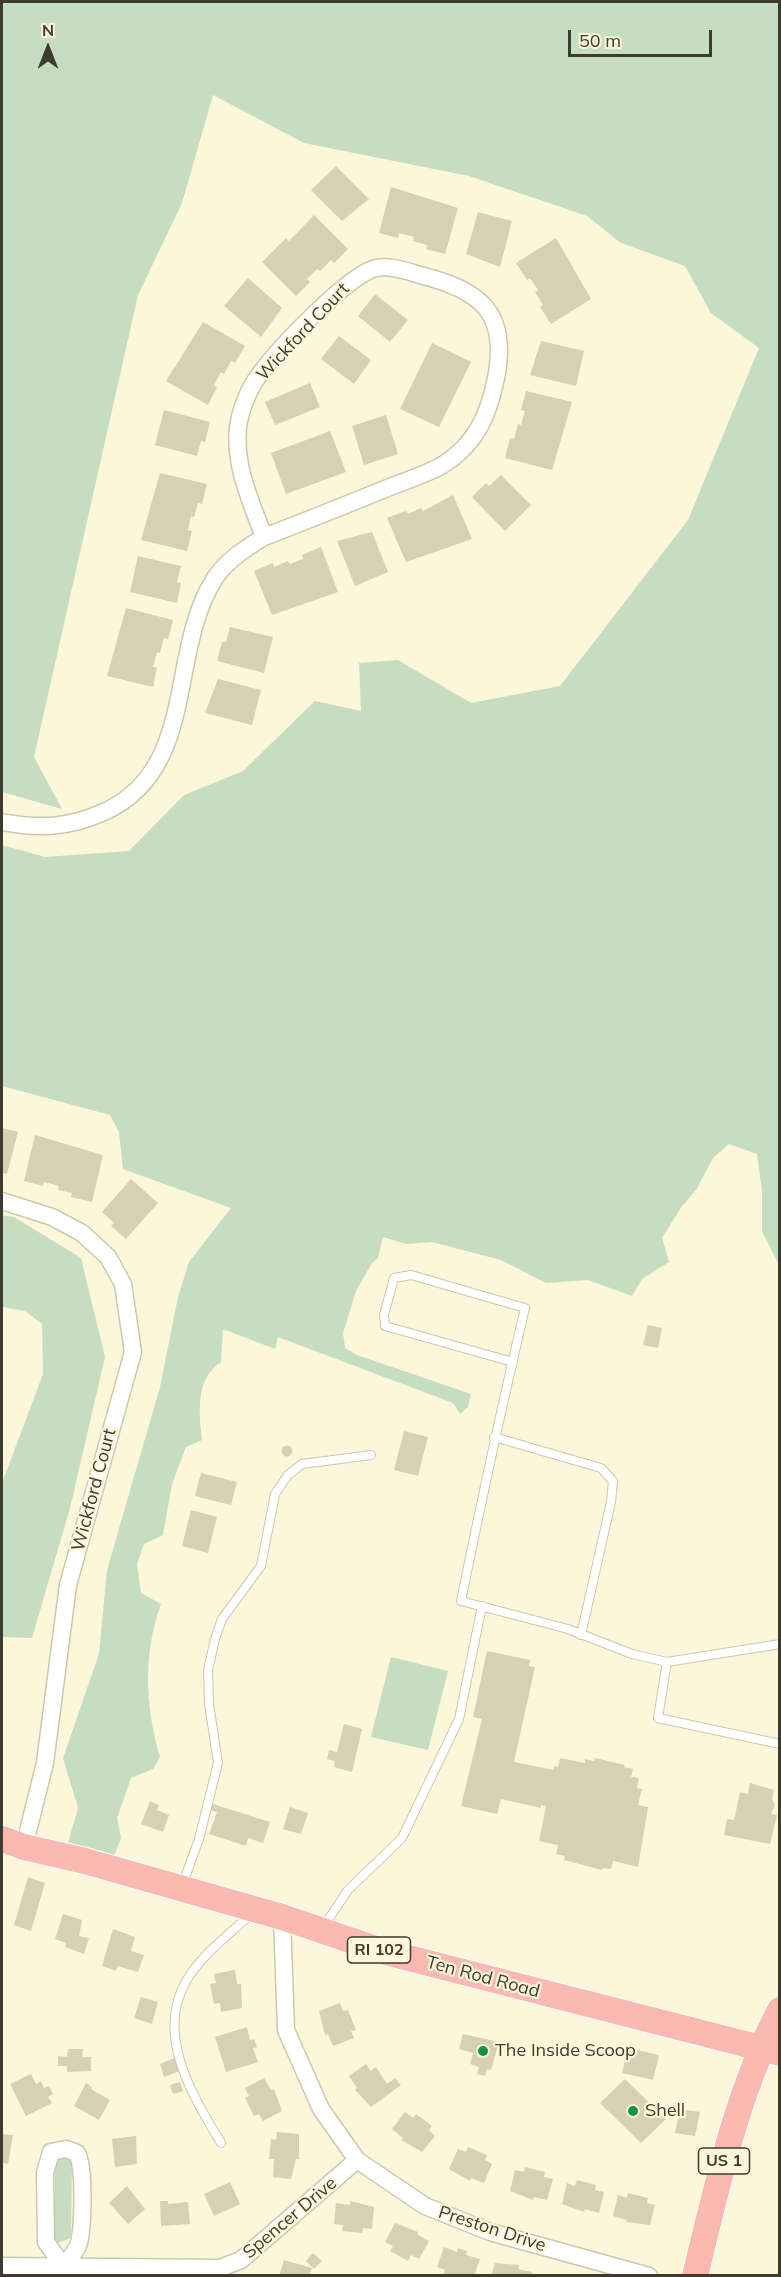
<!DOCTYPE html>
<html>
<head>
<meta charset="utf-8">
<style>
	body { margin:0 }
	#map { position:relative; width:781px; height:2277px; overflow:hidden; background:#fcf6da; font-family:Mulish,sans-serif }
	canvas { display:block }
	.frame { position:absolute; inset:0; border:3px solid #3d3b30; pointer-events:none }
	.north { position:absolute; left:18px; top:18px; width:60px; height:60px; -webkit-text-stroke:4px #fcf6da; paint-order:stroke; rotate:0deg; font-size:16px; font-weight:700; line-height:24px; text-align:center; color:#3d3b30 }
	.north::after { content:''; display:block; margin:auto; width:21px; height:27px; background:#3d3b30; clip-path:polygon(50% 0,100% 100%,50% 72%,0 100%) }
	.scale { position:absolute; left:568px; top:30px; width:144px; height:27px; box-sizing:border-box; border:3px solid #3d3b30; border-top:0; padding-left:8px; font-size:18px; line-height:21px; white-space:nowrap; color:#3d3b30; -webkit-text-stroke:4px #fcf6da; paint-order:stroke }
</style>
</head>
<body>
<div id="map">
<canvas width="781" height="2277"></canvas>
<div class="frame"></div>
<div class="north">N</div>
<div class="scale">50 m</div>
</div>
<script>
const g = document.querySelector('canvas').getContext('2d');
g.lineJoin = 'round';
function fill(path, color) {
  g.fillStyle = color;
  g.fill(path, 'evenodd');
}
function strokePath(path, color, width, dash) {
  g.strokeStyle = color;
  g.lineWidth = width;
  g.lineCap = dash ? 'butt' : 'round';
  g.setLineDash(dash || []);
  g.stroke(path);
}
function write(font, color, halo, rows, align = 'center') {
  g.font = font + ' Mulish,sans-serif';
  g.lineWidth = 4.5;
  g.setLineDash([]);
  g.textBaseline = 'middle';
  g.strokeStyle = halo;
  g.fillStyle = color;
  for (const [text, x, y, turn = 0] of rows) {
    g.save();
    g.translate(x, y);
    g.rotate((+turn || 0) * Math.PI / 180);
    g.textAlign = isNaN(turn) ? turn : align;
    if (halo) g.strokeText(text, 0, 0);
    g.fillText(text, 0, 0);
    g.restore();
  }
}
const green = new Path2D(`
	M2,2H779V1265L762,1231V1191L757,1154L729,1144L713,1158L696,1190L682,1206L662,1238L669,1262L642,1279L632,1296L588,1280L546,1283L501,1260L432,1242L406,1244L383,1237L378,1258L372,1263L356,1291L343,1333L345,1348L357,1355L471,1394L468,1407L460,1414L453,1403L278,1337L275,1349L223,1329L221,1362C195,1378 199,1414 202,1440L186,1447L172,1484L163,1535L144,1544L137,1564L141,1593L161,1604C143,1653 145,1706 160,1757L153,1769L131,1778L117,1818L121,1838L113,1859L68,1843L78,1808L63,1758L99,1654L107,1570L160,1387L178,1297L189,1262L231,1208L123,1169L119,1132L110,1115L2,1086V845L45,857L129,851L184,795L243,771L315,701L361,711L359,663L398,660L471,703L560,686L688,520L759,348L711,313L685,266L621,243L587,216L469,176L304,143L213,95L182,203L138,295L34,757L62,809L2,792Z
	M2,1215L14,1217L81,1258L105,1357L70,1508L32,1638L2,1637V1483L43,1374L42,1324L25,1311L2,1307Z
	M391,1657L448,1671L428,1750L371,1737Z
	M64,2152L72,2161L71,2235L69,2239L55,2244V2158Z`);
const building = new Path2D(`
	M336,166L369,199L342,221L311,190Z
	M391,187L458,208L445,254L426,249L427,245L413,241L414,237L399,233L398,238L379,233Z
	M478,212L512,221L500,267L466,254Z
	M314,215L348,249L334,263L331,260L320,271L317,269L307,279L310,282L296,296L262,262L286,238L289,241Z
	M556,238L591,299L551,324L540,307L543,305L535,292L538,290L530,278L527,280L516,263Z
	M248,278L282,308L261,337L224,306Z
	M375,294L408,320L390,342L358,316Z
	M203,322L245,346L235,363L231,361L224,374L221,372L214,385L217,387L208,405L166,381Z
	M339,336L371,360L354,384L321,359Z
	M541,341L584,351L576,386L530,375Z
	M432,343L471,362L439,427L400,409Z
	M310,383L320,407L275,425L265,402Z
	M526,391L572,402L552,470L505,458L510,438L514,439L518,424L521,425L525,411L521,410Z
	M164,410L210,422L205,442L201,441L197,456L155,445Z
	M386,415L398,454L364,465L352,426Z
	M330,431L346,472L286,494L271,453Z
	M160,473L207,484L202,504L198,503L194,517L191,516L188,530L192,531L187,551L141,540Z
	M501,475L531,505L505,531L472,497L486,483L489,486Z
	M453,495L472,539L406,562L387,518L406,511L408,514L421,508L423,511Z
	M372,532L388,572L355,586L337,541Z
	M321,547L338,592L272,615L254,571L273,563L274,567L288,561L290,564L303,559L302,555Z
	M138,556L181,566L177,582L181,583L177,603L130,592Z
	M126,608L173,620L168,639L164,638L160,653L157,652L153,667H157L153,687L107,676Z
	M230,627L273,637L264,673L217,661L222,642H226Z
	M218,679L261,690L252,725L205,713Z
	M2,1128L18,1132L7,1174L2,1173Z
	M35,1135L103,1155L92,1202L71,1197L72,1193L58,1190L59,1186L44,1182L43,1186L24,1181Z
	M131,1179L158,1203L126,1239L111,1226L114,1223L102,1212Z
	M648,1325L662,1328L658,1348L643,1345Z
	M404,1431L428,1437L418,1476L394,1470Z
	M281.5 1451a5.5 5.5 0 1 1 11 0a5.5 5.5 0 1 1-11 0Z
	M201,1473L237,1482L231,1505L195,1496Z
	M191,1510L217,1517L208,1553L182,1546Z
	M487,1651L530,1660L529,1666L535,1667L514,1762L554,1770V1766L558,1767L560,1758L585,1763V1759L594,1761L595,1758L625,1765L624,1767L633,1769L631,1777L639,1778L637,1788L642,1789L638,1805L648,1807L638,1867L613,1861L611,1869L602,1868V1870L564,1860L565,1856L556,1854L558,1845L539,1841L546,1806L541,1805V1808L501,1799L497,1814L461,1806L482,1719L473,1717Z
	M344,1724L362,1729L352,1772L334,1767L335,1761L327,1759L329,1750L337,1752Z
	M750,1783L774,1790L772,1799L775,1805L771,1814L777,1815L770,1844L724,1835L727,1819L734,1820L740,1792L748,1794Z
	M150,1801L159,1805L157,1810L169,1815L163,1832L141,1824Z
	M213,1804L270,1822L263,1843L248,1838L246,1846L209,1834L217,1812L211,1810Z
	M290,1807L308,1813L301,1834L283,1829Z
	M28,1877L45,1883L31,1931L14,1925Z
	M63,1914L82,1920L79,1936L89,1938L84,1954L65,1947L66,1943L55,1939Z
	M113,1929L135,1937L131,1951L144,1955L138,1972L118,1966L116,1971L102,1966Z
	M235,1970L237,1984H241L242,2008L221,2012L220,2003L214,2004L210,1984L216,1983L214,1974Z
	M141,1997L158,2002L152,2024L134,2018Z
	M340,2003L343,2011L348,2010L356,2030L351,2031L354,2038L333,2046L328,2034L325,2035L319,2011Z
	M247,2027L250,2040L254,2039L257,2047L253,2048L258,2062L226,2072L215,2037Z
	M463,2034L499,2042L491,2070L487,2069L485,2076L477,2074L479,2067L470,2064L473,2053L459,2049Z
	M628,2048L659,2055L653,2080L622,2073Z
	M68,2049H83L82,2057H91V2071L67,2072V2066H58V2056L67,2057Z
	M175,2058L180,2071L164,2077L160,2064Z
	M366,2064L371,2071L376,2067L387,2084L395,2078L401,2085L371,2107L355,2090L357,2088L349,2076Z
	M31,2074L36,2084L41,2081L44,2088L49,2086L53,2094L48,2097L52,2103L26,2116L10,2084Z
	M264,2078L271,2090L274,2089L282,2111L263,2121L259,2114L254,2116L245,2098L249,2096L245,2088Z
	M625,2079L666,2119L641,2143L600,2103Z
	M180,2082L183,2091L173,2094L170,2085Z
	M86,2083L92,2087L91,2089L110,2100L99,2120L74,2106Z
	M680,2109L700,2112L695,2136L675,2133Z
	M405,2112L413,2118L416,2114L432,2126L429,2130L435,2136L422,2152L401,2140L403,2138L392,2129Z
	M277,2132L299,2134V2159H296L291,2179L273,2177L274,2159H269L271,2139L276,2140Z
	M2,2134L13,2135L8,2164L2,2163Z
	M136,2136L137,2164L115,2167L112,2139Z
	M468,2147L487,2155L485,2160L492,2164L484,2183L471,2178L470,2181L449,2169L458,2149L466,2152Z
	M525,2167L545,2172L544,2177L553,2179L547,2200L534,2197L533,2200L510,2191L515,2170L524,2172Z
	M577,2180L596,2185L595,2190L604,2192L599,2213L585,2209L584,2212L562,2204L567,2183L575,2186Z
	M230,2182L240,2204L214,2216L204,2194Z
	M127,2186L145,2209L128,2224L109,2203Z
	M628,2193L648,2198L647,2203L655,2205L650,2225L626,2222L627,2220L613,2216L618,2195L627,2198Z
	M160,2201H168V2204L188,2202L190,2224L161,2226Z
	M350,2201L374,2207L372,2229L363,2228L362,2233L342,2231L343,2225L334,2224L336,2203L350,2205Z
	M395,2223L418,2232L417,2234L429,2241L419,2259L411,2255L408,2261L390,2251L393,2246L385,2242Z
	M444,2247L457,2252L458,2248L467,2251L466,2255L480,2259L474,2276H443L445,2270L437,2267Z
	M313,2253L322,2261L314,2269L306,2261Z
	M284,2260L312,2268L309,2276H279Z
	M495,2263L519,2265L518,2269L532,2272L531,2276H491Z`);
const service = new Path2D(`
	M513,1362L385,1326L384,1315L394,1278L411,1275L525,1308C502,1405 481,1503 461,1601L568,1629L632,1654L667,1662L780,1644
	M494,1437L601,1468L613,1481L611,1502L581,1635
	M667,1662L658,1718L780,1744
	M182,1886L199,1839L218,1763L209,1704L208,1670L215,1639L222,1619L261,1566L275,1494L288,1475L302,1464L371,1455
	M322,1929L348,1890L402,1838L414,1813L459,1719L482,1606
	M221,2143C192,2095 152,2031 190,1975C206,1951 231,1933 252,1913`);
const minor = new Path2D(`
	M2,822C39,829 68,828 104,812C199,769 167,652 215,578C227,560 246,548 264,537C306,521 348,504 390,487C407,480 428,474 444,464C476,444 489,414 496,378C509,312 480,290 420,275C406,271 390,265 376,268C348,275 278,349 260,374C249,388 240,410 238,428C234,466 251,502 264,537
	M2,1201L52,1217L82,1233L108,1257L123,1284L133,1352L68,1585L45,1763L24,1847
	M282,1917L286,2030L321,2109L357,2160L425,2206L490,2232L649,2276
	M66,2149L77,2153C85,2168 83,2225 79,2243C77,2251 68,2260 63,2266L46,2242L45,2173L51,2152Z
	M2,2266L220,2268L241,2260L357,2160`);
const primary = new Path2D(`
	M2,1839L24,1847L85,1861L282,1917L385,1952L780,2053
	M695,2276C717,2186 737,2092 780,2010`);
const markers = [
	[483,2051,6,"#17904b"],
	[633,2111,6,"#17904b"]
];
const shields = [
	[379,1950,63],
	[724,2161,51]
];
const shieldNames = [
	["RI 102",379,1950],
	["US 1",724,2161]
];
const streetNames = [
	["Wickford Court",303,332,-47],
	["Wickford Court",94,1490,-75],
	["Ten Rod Road",483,1977,15],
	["Spencer Drive",290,2218,-40],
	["Preston Drive",492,2229,18]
];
const poiNames = [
	["The Inside Scoop",495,2051],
	["Shell",645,2111]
];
fill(green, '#c6ddc0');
fill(building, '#d6d0b5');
strokePath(service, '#cdc7ac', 10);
strokePath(minor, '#cdc7ac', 19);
strokePath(primary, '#fff', 28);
strokePath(service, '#fff', 8);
strokePath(minor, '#fff', 16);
strokePath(primary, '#f9b8b0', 26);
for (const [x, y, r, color] of markers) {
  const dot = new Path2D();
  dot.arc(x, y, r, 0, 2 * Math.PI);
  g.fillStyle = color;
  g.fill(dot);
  strokePath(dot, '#fcf6da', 2);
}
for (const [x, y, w] of shields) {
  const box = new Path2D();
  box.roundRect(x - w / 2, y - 13, w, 26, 4.5);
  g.fillStyle = '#fcf6da';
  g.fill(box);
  strokePath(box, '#3d3b30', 1.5);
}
write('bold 16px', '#3d3b30', null, shieldNames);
write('18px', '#3d3b30', '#fcf6da', streetNames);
write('18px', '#3d3b30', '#fcf6da', poiNames, 'left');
</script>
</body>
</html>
